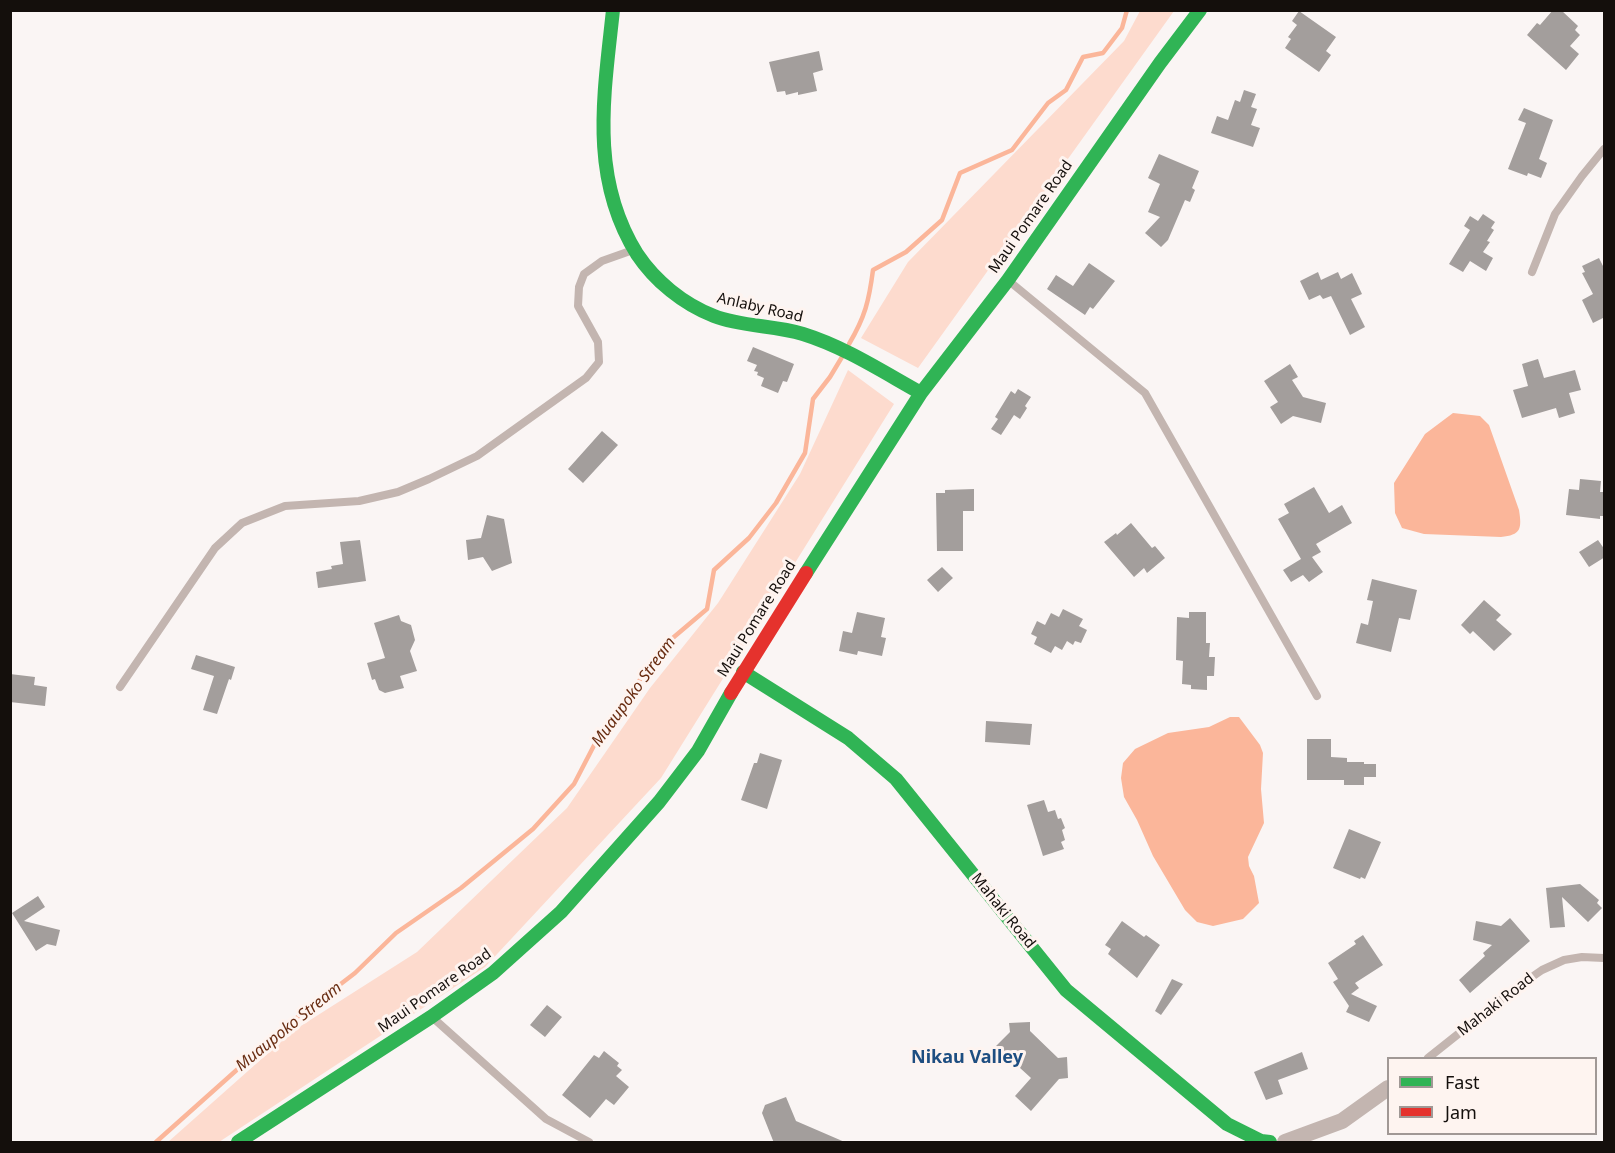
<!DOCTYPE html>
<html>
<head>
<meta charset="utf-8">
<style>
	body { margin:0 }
	#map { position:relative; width:1615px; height:1153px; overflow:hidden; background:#faf5f4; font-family:"Noto Sans",sans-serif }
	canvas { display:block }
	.frame { position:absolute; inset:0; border:12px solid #140f0c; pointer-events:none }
	.legend { position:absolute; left:1387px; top:1057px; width:210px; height:78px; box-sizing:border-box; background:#fef4f0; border:2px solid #a09895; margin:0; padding:8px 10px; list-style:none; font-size:18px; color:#140f0c }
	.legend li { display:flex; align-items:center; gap:12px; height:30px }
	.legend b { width:30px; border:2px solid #a09895 }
</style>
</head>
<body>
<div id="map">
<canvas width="1615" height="1153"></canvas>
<div class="frame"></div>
<ul class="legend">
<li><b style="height:8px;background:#30b455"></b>Fast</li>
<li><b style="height:8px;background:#e5322d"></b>Jam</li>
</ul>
</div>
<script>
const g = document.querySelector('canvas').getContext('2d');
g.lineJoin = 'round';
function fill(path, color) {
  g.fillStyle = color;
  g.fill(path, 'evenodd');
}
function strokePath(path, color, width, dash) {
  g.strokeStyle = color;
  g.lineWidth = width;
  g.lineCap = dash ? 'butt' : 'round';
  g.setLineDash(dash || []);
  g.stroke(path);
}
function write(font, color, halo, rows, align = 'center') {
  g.font = font + ' "Noto Sans",sans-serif';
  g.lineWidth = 6;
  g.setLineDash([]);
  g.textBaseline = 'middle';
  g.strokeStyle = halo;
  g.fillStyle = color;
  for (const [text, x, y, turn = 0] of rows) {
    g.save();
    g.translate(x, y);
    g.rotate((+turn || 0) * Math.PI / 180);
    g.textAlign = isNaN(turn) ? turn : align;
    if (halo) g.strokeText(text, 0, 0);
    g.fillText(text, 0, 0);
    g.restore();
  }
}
const green = new Path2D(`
	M1140,11H1174L918,368L861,338L908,262L1124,41Z
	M848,370L894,404L661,778L485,967L219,1142H168L293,1031L417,952L567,808L650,688L718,603L800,474Z`);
const water = new Path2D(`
	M1453,413L1480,416L1489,425L1519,510C1522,529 1521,535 1501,537L1424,534L1402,528L1395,513L1394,483L1425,434Z
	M1230,717H1239L1260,745L1263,753L1261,789L1264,823L1248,857L1249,866L1254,876L1259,903L1243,919L1213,926L1197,922L1185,910L1153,856L1137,820L1124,797L1121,778L1123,763L1135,749L1168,733L1209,727Z`);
const stream = new Path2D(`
	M849,344C865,317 869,301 873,270L906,252L942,220L960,173L1012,150L1048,103L1066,90L1083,57L1103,53L1122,28L1127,10
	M156,1142L286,1026L355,973L396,933L461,888L533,829L574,784L601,732L668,642L707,609L714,570L749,538L776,503L805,453L813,399L830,377L842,357`);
const building = new Path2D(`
	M1553,10H1561L1578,26L1575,30L1580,35L1570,46L1579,54L1566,70L1527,35L1537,23L1540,25Z
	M1299,11L1336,37L1326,51L1331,55L1319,72L1285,48L1291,39L1288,37L1297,25L1292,21Z
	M819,51L823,70L813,73L817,91L798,95V92L786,95L785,91L777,92L769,62Z
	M1244,90L1256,94L1251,107L1257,109L1251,125L1260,128L1253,147L1211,133L1217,116L1228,120L1235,100L1240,102Z
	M1524,108L1553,120L1539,159L1547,163L1541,178L1528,173L1527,176L1508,169L1526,123L1518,120Z
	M1159,154L1199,171L1192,188L1195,190L1190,202L1185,200L1168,240L1161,247L1145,233L1160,217L1148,212L1160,184L1148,178Z
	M1483,214L1495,222L1491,228L1494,230L1487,241L1490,242L1483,252L1493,258L1486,271L1470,261L1463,272L1449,264L1470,230L1464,226L1470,216L1478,221Z
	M1599,258L1605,270V317L1593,323L1582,300L1593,294L1582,273L1585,272L1582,266Z
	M1089,263L1115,281L1093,309L1090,307L1085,315L1047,289L1056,275L1073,286Z
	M1318,272L1321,280L1338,272L1341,279L1352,273L1362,294L1351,299L1365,327L1350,335L1331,296L1323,299L1320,295L1309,300L1300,281Z
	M753,347L794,364L787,382L783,381L778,393L761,386L764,378L757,375L758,372L754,371L757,365L747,361Z
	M1538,359L1544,378L1575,370L1581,390L1569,393L1575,413L1559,418L1556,408L1522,418L1513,390L1528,386L1522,364Z
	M1290,364L1298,377L1292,380L1303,397L1326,403L1321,423L1293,416L1281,424L1270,407L1278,402L1264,381Z
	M1018,389L1031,397L1025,406L1027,408L1020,419L1014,415L1001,435L991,429L998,419L995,417L1011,391L1015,394Z
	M602,431L618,445L583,483L568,469Z
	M1580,479L1601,481L1600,492H1605V516H1600V519L1566,515L1569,489L1579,490Z
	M1314,487L1329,513L1342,505L1352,523L1316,544L1321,552L1312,557L1323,572L1309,582L1303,575L1291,582L1283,570L1301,559L1278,519L1289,513L1284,504Z
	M974,489V511H963V551H937L936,493H945V490Z
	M487,515L504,519L512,563L492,571L483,557L468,560L466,540L481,538Z
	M1131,523L1152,548L1155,546L1165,558L1147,573L1144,568L1134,577L1104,542L1116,533L1117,535Z
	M360,540L366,581L318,588L316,572L332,569L331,566L343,564L340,542Z
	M1598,540L1605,550V557L1589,567L1579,552Z
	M942,567L953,578L938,592L927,580Z
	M1372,579L1417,590L1410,620L1399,618L1391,652L1356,643L1361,623L1368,625L1373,601L1367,600Z
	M1484,600L1501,615L1496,620L1512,634L1494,651L1473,631L1470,634L1461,625Z
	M1063,609L1083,619L1079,626L1087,630L1081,643L1075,641L1073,645L1067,641L1062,650L1055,646L1051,653L1034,644L1037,637L1031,634L1037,621L1045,625L1051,613L1059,617Z
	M857,612L885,618L881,637L886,638L882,656L858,651L857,655L839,651L843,631L852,633Z
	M1189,612H1206V643H1210L1209,657H1215L1214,676H1207V690L1191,689V685L1182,684L1183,661L1176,660L1177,617L1189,618Z
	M399,615L401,621L411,625L415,640L410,651L417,671L400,676L404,688L385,693L379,690L375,679L372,680L367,663L385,658L374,623Z
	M196,655L235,667L231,680L229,679L217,714L203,710L214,676L191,669Z
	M10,674L35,677L34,685L47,687L45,706L10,702Z
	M986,721L1032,724L1030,745L985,742Z
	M1307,739H1331V757L1347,758V762H1364V764H1376V777H1364V785H1344V780H1307Z
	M760,753L782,760L767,809L741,800L754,763H757Z
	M1044,800L1048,812L1055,810L1058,819L1061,818L1065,828L1062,830L1065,840L1061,842L1064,849L1043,856L1027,805Z
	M1349,829L1381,842L1365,879L1361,877L1360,879L1333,868Z
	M1580,884L1599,900L1597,903L1602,908L1588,922L1562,897L1565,927L1550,928L1546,888Z
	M38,896L45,907L24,921L60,930L56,946L47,944L36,951L12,913Z
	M1510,918L1530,941L1470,993L1459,980L1485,956L1483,953L1492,945L1473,940L1476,921L1501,926Z
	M1122,921L1144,937L1146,935L1160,945L1137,978L1108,954L1111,949L1105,945Z
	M1363,935L1383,965L1355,983L1359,988L1351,994L1377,1006L1369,1022L1346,1012L1349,1006L1333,982L1338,979L1328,963L1356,944L1354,941Z
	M1172,979L1183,984L1161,1015L1155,1011Z
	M547,1005L562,1017L545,1037L530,1025Z
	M1030,1022V1031L1058,1058L1067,1057L1068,1078L1059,1079L1031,1111L1015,1096L1031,1078L996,1046L1010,1032L1009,1023Z
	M604,1051L619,1063L617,1066L622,1070L616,1076L629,1087L614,1105L606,1099L590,1118L562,1095L594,1055L599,1058Z
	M1302,1052L1308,1069L1278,1080L1283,1094L1266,1100L1254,1072Z
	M786,1097L796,1121L847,1143H774L762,1113L765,1105Z`);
const lane = new Path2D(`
	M1532,272L1555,214L1582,176L1604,149
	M1009,281L1145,393L1317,696
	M120,687L215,548L242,523L285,506L359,501L398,492L429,479L477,456L586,378L599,362L598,342L578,306L579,287L584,274L602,261L633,250
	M432,1017L546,1119L589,1142
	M1428,1058L1516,988L1542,970L1564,960L1582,957L1604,958`);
const street = new Path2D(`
	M1285,1142L1342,1121L1388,1088`);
const fast = new Path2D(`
	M613,10C604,95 589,177 637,254C655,281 683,304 714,316C742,327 774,325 803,334C845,347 883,372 921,393
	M806,573L921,393L1008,280L1160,63L1200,10
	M743,672L848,738L896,779L1066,990L1227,1124L1261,1141L1270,1142
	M238,1142L431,1017L493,973L561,912L659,802L698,751L731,693`);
const jam = new Path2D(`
	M731,693L806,573`);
const streetNames = [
	["Maui Pomare Road",1031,217,-55],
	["Anlaby Road",760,308,13],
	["Maui Pomare Road",757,619,-58],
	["Mahaki Road",1003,911,51],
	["Maui Pomare Road",435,991,-35],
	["Mahaki Road",1496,1005,-38]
];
const waterNames = [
	["Muaupoko Stream",634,692,-54],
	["Muaupoko Stream",289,1027,-39]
];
const quarterNames = [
	["Nikau Valley",967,1058]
];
fill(green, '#fddbce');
fill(water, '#fbb69a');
strokePath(stream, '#fbb69a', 4.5);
fill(building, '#a39e9c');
strokePath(lane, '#c3b5b0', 8);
strokePath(street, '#c3b5b0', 16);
strokePath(fast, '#30b455', 14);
strokePath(jam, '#e5322d', 14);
write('15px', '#140f0c', '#fef4f0', streetNames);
write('italic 16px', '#692d12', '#fef4f0', waterNames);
write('bold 18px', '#1e4e81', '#fef4f0', quarterNames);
</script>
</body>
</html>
